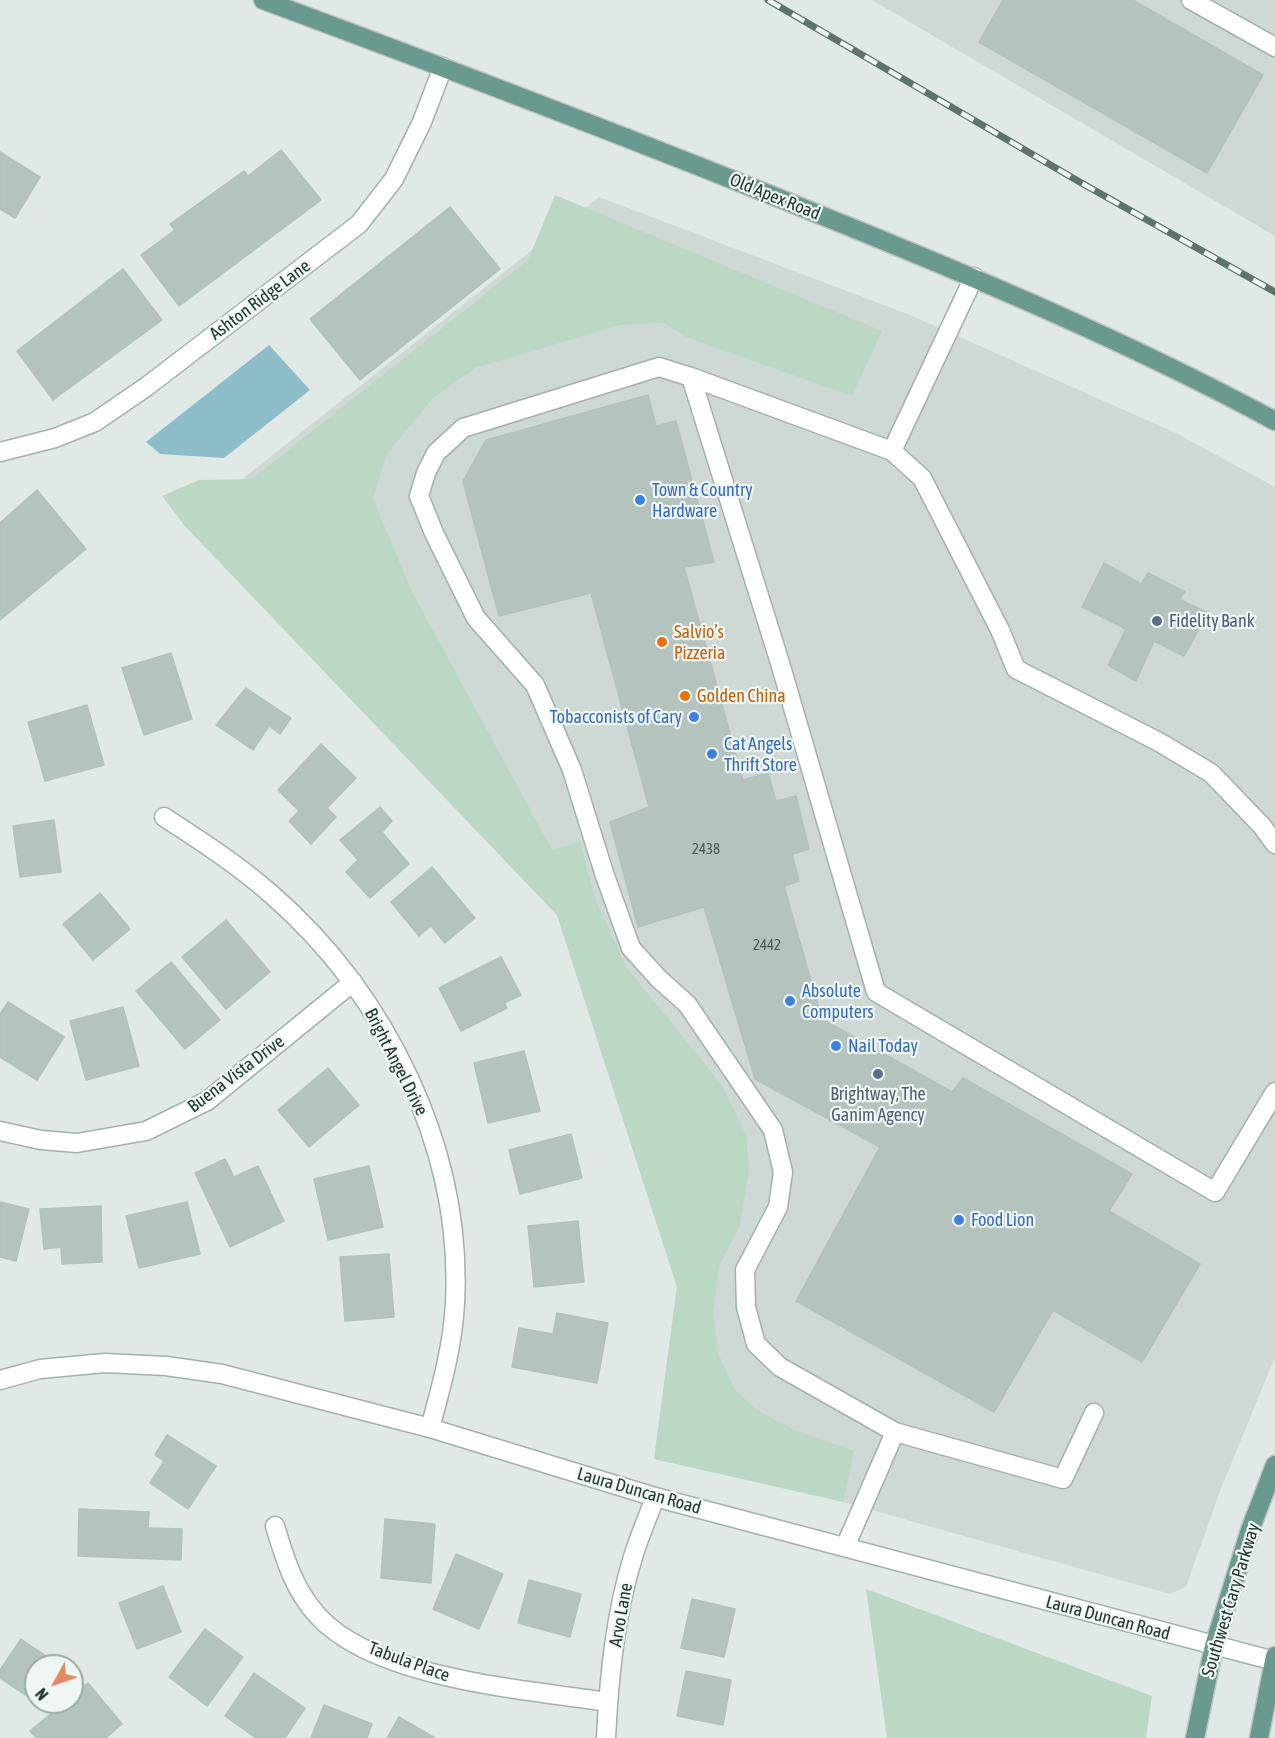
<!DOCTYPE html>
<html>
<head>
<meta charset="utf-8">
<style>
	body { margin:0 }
	#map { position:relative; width:1275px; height:1738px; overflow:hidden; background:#e0e9e5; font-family:"Asap Condensed",sans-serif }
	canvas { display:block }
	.north { position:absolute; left:24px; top:1654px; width:60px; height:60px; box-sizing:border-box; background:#eff6f3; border:2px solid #9daaa6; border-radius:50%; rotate:230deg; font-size:16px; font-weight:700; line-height:24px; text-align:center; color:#223732 }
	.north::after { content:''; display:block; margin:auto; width:21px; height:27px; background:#e28965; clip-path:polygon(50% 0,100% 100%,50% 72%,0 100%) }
</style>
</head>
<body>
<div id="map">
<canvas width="1275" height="1738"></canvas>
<div class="north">N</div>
</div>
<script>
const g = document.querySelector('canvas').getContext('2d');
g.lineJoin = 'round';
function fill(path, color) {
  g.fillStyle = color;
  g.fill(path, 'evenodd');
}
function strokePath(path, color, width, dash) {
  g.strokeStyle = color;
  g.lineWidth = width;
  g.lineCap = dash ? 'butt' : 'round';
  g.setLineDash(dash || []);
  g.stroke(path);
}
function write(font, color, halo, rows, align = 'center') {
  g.font = font + ' "Asap Condensed",sans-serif';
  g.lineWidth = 4.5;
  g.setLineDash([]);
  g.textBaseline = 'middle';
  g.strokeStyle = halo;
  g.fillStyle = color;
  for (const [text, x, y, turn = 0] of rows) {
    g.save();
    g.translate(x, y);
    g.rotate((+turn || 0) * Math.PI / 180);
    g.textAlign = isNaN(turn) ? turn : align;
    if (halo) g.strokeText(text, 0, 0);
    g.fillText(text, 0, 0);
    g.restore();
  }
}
const built = new Path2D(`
	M872,0H1275V236Z
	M599,197L910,315L1178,434L1275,487V1357L1220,1491L1186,1587L1170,1594L815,1494L654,1459L677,1287L557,915L184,525Z`);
const green = new Path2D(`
	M555,195L882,331L852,396L686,337L664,323L620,325L475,368L432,399L386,455L373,499L412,592L552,850L580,842L595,898L626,967L722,1085L746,1136L749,1170L740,1225L720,1264L713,1313L718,1353L735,1390L758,1411L797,1431L854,1451L843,1502L654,1459L677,1287L557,915L184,525L162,496L199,480L252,479L528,260Z
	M866,1589L1152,1696L1146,1738H887Z`);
const water = new Path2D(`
	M269,345L310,390L224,458L160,454L146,442Z`);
const building = new Path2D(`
	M1003,0H1133L1263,75L1207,173L979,42Z
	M281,150L321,200L179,306L141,255L175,230L170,224L244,171L248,176Z
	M0,152L40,177L15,218L0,209Z
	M450,207L500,269L360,380L310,319Z
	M123,269L162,320L53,400L17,351Z
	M648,395L656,426L676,421L714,562L684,567L743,780L768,773L776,801L796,796L809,849L792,854L799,881L784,886L822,1019L952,1092L963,1078L1132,1174L1109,1211L1200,1264L1142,1362L1053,1310L994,1412L796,1301L880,1147L755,1079L704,907L638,927L610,822L649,807L591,593L499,616L463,481L486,440Z
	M37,490L86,549L0,620V523Z
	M1104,563L1141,584L1148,573L1185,592L1179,599L1208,613L1184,656L1154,641L1136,681L1108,665L1126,629L1082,607Z
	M171,653L192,719L144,735L122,668Z
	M246,688L291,718L280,734L269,726L253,750L216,725Z
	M87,705L104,765L45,781L28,722Z
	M321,744L356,778L327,808L336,817L311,844L289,821L299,811L278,790Z
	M380,807L392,821L382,832L409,864L370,898L346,872L358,860L340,840Z
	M54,820L61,872L20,877L13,826Z
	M432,867L475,918L445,943L431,926L419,936L391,902Z
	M100,893L130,929L93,960L63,924Z
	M226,920L270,972L226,1009L182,957Z
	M501,957L521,995L504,1003L507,1008L461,1031L439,988Z
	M171,962L220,1020L185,1049L136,991Z
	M8,1002L64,1037L37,1080L0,1057V1014Z
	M123,1007L139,1066L86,1080L70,1021Z
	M524,1051L540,1111L488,1123L474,1063Z
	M328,1068L359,1105L309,1147L278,1110Z
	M571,1134L582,1178L520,1194L509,1150Z
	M225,1159L234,1177L258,1166L284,1221L230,1247L195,1173Z
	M369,1166L383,1227L328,1240L314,1179Z
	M0,1202L29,1209L16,1261L0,1257Z
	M187,1202L200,1254L139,1268L126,1216Z
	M101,1206L102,1262L62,1264L61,1247L44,1249L40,1209Z
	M578,1221L584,1282L534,1287L528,1226Z
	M389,1254L394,1317L345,1321L340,1257Z
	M557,1313L608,1323L597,1383L512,1367L519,1328L553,1334Z
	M167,1435L216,1466L188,1509L150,1483L164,1461L155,1455Z
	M79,1509L149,1512L148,1528L182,1529L181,1560L78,1556Z
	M385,1519L435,1524L431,1583L381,1578Z
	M456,1554L503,1574L479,1629L433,1609Z
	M529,1580L581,1594L570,1637L518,1623Z
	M163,1586L181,1632L137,1649L119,1603Z
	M692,1599L735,1609L724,1657L681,1648Z
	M205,1629L243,1657L207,1706L169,1677Z
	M21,1639L58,1664L36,1666V1695L33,1700L0,1678V1670Z
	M686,1671L731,1680L723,1725L677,1716Z
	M254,1673L305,1708L285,1738H256L225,1716Z
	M88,1683L122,1724L106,1738H36L30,1731L65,1702H72V1696Z
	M324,1705L372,1724L367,1738H311Z
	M399,1717L435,1738H387Z`);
const minor = new Path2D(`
	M1191,0L1275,47
	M691,377L659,367L463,428L436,453L426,473L419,496L434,533L476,618L535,685L572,770L604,873L631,948L659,979L687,1004L773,1130L783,1172L778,1207L745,1270L746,1307L756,1344L780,1367L895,1432L845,1547
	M892,451L974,277
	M0,452L55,438L95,422L146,387L359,224L394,179L422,122L443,67
	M164,817C201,841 238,865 271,894C386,994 463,1149 455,1303C453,1345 441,1388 430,1428
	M1275,844L1262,826L1211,773L1159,742L1016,669L1000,630L922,478L892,451L691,377L780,663L876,992L1215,1192L1275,1092
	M0,1131L41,1140L77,1143L146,1131L207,1101L353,982
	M0,1380L40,1369L105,1363L166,1366L222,1374L430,1428L655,1497L1275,1661
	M895,1432L1063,1479L1094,1413
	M275,1526C285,1559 294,1590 318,1616C375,1679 528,1690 608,1702
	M606,1738C609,1678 615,1615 633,1557C639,1537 648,1517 655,1497`);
const major = new Path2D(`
	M263,0C446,68 628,137 808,210C967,274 1125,340 1275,421
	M1195,1738L1214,1646L1250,1530L1275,1465
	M1259,1738L1275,1656`);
const rail = new Path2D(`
	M768,0L1078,181L1275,292`);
const markers = [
	[640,500,6,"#3f7fe0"],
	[1157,621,6,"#5c6f8a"],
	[662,642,6,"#e8710a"],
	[685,696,6,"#e8710a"],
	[694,717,6,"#3f7fe0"],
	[712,754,6,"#3f7fe0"],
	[790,1001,6,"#3f7fe0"],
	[836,1046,6,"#3f7fe0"],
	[878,1074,6,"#5c6f8a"],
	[959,1220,6,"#3f7fe0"]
];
const numberNames = [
	["2438",706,849],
	["2442",767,945]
];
const streetNames = [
	["Old Apex Road",775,197,22],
	["Ashton Ridge Lane",260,300,-37],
	["Bright Angel Drive",396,1062,63],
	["Buena Vista Drive",236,1074,-37],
	["Laura Duncan Road",639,1491,16],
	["Southwest Cary Parkway",1231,1600,-73],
	["Arvo Lane",621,1615,-80],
	["Laura Duncan Road",1108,1618,15],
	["Tabula Place",409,1662,20]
];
const shopNames = [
	["Town & Country",652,490],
	["Hardware",652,511],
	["Tobacconists of Cary",682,717,"right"],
	["Cat Angels",724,744],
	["Thrift Store",724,765],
	["Absolute",802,991],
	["Computers",802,1012],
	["Nail Today",848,1046],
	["Food Lion",971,1220]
];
const serviceNames = [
	["Fidelity Bank",1169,621],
	["Brightway, The",878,1094,"center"],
	["Ganim Agency",878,1115,"center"]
];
const foodNames = [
	["Salvio’s",674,632],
	["Pizzeria",674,653],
	["Golden China",697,696]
];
fill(built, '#ced8d4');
fill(green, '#bbd8c4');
fill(water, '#8dbdc8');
fill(building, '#b5c3be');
strokePath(building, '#b3c1bc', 1.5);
strokePath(minor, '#a3b0ac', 21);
strokePath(major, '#bdc3c2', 21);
strokePath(minor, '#fff', 18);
strokePath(major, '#69998f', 18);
strokePath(rail, '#5d736e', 7);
strokePath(rail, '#eff6f3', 4.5, [14]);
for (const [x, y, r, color] of markers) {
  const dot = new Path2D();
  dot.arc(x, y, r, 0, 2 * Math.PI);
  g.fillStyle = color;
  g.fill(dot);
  strokePath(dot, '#eff6f3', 2);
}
write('15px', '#475a55', null, numberNames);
write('18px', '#223732', '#eff6f3', streetNames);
write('18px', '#366cbe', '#eff6f3', shopNames, 'left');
write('18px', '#4e5e75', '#eff6f3', serviceNames, 'left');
write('18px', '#c56008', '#eff6f3', foodNames, 'left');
</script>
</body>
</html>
